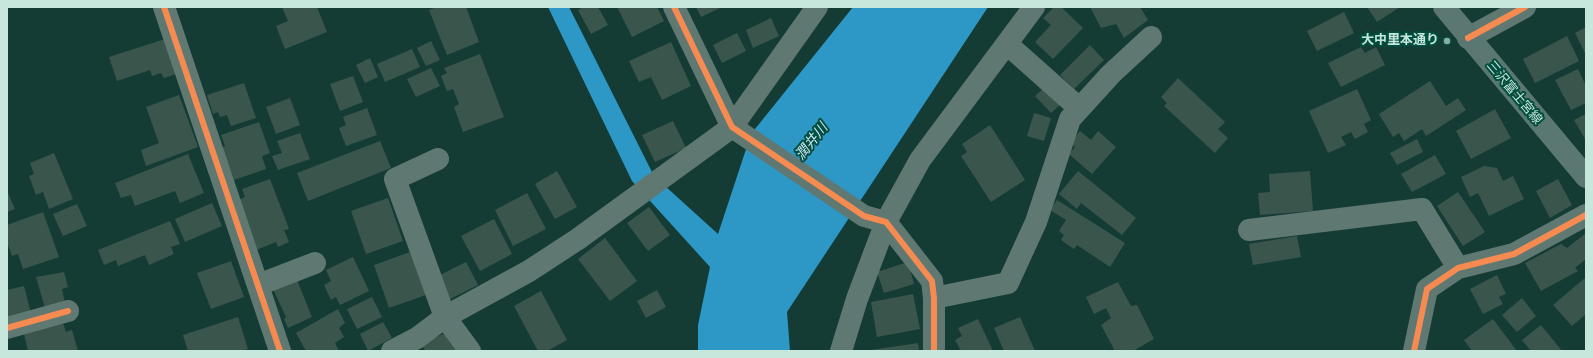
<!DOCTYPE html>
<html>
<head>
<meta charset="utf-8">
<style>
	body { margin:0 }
	#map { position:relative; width:1593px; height:358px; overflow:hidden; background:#143c34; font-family:"DM Sans",sans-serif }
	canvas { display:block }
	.frame { position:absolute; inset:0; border:8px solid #c7e7dd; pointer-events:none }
</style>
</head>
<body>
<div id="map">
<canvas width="1593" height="358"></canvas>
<div class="frame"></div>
</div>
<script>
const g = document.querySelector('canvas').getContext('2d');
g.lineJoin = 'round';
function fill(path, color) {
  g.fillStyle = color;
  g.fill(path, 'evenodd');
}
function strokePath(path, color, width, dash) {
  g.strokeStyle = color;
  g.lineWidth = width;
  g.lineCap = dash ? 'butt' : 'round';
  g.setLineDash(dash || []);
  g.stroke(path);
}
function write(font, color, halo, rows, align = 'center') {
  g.font = font + ' "DM Sans","Noto Sans JP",sans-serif';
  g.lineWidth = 4;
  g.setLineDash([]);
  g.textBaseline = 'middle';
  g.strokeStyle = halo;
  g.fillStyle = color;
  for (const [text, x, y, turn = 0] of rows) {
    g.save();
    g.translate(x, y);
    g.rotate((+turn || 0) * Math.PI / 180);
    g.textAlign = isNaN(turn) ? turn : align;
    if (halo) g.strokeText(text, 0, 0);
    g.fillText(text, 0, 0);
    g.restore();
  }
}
const water = new Path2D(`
	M548,7H569L654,176L718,234L751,134L853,7H988L787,312L790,351H698V325L710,267L632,181Z`);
const building = new Path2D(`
	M282,7H317L327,32L285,49L276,26L288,21Z
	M437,7H466L479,42L447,55L429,10Z
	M583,7H598L608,25L591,34L578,10Z
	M617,7H657L664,21L632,37Z
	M696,7H722L701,17Z
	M1054,7H1061L1083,28L1053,59L1035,42L1051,25L1043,18Z
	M1090,7H1140L1148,20L1124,38L1116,24L1101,28Z
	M1367,7H1400L1377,22Z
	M1344,12L1354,33L1317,51L1307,31Z
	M771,18L779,36L753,48L746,30Z
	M1586,27V55L1575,33Z
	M737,33L746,51L722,63L713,45Z
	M1567,36L1579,61L1535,83L1523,59Z
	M165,39L176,74L164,78L161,73L152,76L150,70L117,81L109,57Z
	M431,41L440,60L426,66L417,48Z
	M671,42L691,86L662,100L651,77L639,82L629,61Z
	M1090,45L1104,60L1074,89L1060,75Z
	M1361,47L1365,53L1376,47L1385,65L1341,87L1328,63Z
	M412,49L420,67L385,82L377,64Z
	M480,54L504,117L463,132L454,107L459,104L453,89L447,91L441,76L447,73L444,68Z
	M370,58L378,77L365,83L356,65Z
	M431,68L440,86L416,97L407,79Z
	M1578,69L1586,86V103L1571,110L1555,80Z
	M353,76L363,102L340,111L330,84Z
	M1178,78L1225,122L1218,129L1228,138L1215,153L1164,106L1167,103L1161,97Z
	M1430,81L1446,106L1458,98L1466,110L1426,136L1422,129L1404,141L1399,133L1393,137L1379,114Z
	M244,83L256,118L231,126L227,115L220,117L218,112L213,114L207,95Z
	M1045,87L1061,104L1051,113L1035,96Z
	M1357,89L1371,120L1364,124L1368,132L1355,139L1351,132L1341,137L1346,145L1328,153L1309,111Z
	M179,95L198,147L146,166L141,150L159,143L146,107Z
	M290,98L300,125L276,134L266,107Z
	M367,108L377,135L346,146L339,128L346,125L343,117Z
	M1495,109L1511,138L1471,159L1456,131Z
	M1034,113L1051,118L1044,141L1027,136Z
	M1586,114V138L1585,139L1574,120Z
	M673,121L686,148L655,162L642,135Z
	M259,122L270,153L262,156L266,169L234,180L222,148L225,146L221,135Z
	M990,125L1025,180L991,202L961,156L967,152L962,144Z
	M1080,131L1091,140L1098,131L1116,147L1092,174L1069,154L1075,147L1070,143Z
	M300,133L310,159L278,170L272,156L282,153L277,141Z
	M1417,139L1423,152L1397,165L1390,153Z
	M380,141L391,168L308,201L297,173Z
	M54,153L73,199L49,209L43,192L36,195L29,176L34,174L30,163Z
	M188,154L204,193L180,203L175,191L135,206L131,195L121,198L115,183Z
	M1435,155L1446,174L1412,192L1401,174Z
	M1484,166L1497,168L1503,181L1513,176L1524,199L1489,216L1478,193L1470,197L1461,177Z
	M557,171L577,207L555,219L535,184Z
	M1078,171L1136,218L1122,235L1081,203L1077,209L1059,194Z
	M1310,171L1313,211L1260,215L1258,193L1270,192L1269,174Z
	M270,179L289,229L284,230L289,242L278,247L276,242L256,250L238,200L245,197L242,189Z
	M1558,179L1572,205L1550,218L1536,191Z
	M7,191L15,209L7,212Z
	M1458,192L1485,232L1463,246L1437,206Z
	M527,193L546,229L513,246L495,210Z
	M388,198L403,241L366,254L351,211Z
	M1057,200L1125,243L1110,267L1077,245L1074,249L1061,240L1064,235L1059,231L1066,220L1050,210Z
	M212,203L222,226L185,242L175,219Z
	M77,204L87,226L63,236L53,214Z
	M649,207L670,235L648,251L627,223Z
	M43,212L59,257L23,269L18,254L12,256L8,245L7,246V225Z
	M494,219L512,254L480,271L461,236Z
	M170,221L180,244L171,247L174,254L149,265L145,255L118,266L116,260L104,265L98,250Z
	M1586,233V259L1575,268L1578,271L1541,291L1525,263L1561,244L1567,248Z
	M1297,236L1301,257L1253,265L1249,244Z
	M605,238L637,281L610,301L578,259Z
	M410,252L426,295L389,308L374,265Z
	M353,257L369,291L340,305L336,297L331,300L324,285L331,281L326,270Z
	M231,261L244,297L211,309L197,273Z
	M466,262L478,285L448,300L436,277Z
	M908,262L914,284L884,293L877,272Z
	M64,272L68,287L62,289L65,303L45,308L36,277Z
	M1497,275L1506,294L1499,297L1503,304L1483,314L1470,289Z
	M1586,277V314L1572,326L1553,305Z
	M297,280L312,317L288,328L284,319L286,317L273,289Z
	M1118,282L1131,306L1137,305L1154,339L1133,351H1115L1101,325L1111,318L1106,308L1094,314L1086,297Z
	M24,286L31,313L7,318V290Z
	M657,290L666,307L646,318L637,301Z
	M541,291L567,340L547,351H538L514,306Z
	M913,294L920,329L877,337L871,302Z
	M372,297L382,317L357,329L347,309Z
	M1522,298L1536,316L1517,332L1502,315Z
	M338,309L345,323L339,328L344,337L335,343L339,351H306L296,333Z
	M238,317L248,349L241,351H188L183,335Z
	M1020,317L1035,351H1004L994,328Z
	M978,319L993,351H961L955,340L962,336L958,328Z
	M1493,319L1517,351H1472L1464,340Z
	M383,322L392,338L368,351L360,334Z
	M63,323L66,332L72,330L78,351H28L24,334Z
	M1541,325L1562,351H1531L1522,340Z
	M447,332L456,351H425L422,344Z
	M918,343L919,351H871V350Z`);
const minor = new Path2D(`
	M164,7L280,351
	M674,7L732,127L864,216L886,222L932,281L934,298V351
	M1468,38L1525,7
	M1007,44L1079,108
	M438,159L395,179L445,317L470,351
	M1249,230L1422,209L1458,268
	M258,285L315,263
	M934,298L1008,283L1036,222L1070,119L1111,74L1151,37
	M7,328L68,311
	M392,351L417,338L445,317L529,271L578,239L732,127L817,7
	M841,351L857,299L886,222L920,160L1034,7
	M1414,351L1427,289L1458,268L1514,254L1586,215`);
const major = new Path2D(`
	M1444,7L1586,177`);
const cycleway = new Path2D(`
	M164,7L280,351
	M674,7L732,127L864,216L886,222L932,281L934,298V351
	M1468,38L1525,7
	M7,328L68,311
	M1414,351L1427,289L1458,268L1514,254L1586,215`);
const markers = [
	[1447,41,4,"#88aba2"]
];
const poiNames = [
	["大中里本通り",1439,41]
];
const streetNames = [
	["三沢富士宮線",1514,93,50]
];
const waterNames = [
	["潤井川",812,142,-51]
];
fill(water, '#2d97c6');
fill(building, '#3a564c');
strokePath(minor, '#5f7872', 22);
strokePath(major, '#5a7871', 22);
strokePath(cycleway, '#f68b52', 6);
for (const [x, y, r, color] of markers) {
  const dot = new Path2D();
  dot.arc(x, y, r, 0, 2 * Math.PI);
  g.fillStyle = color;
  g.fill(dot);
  strokePath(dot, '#024e3f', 1.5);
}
write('bold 13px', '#c7e7dd', '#024e3f', poiNames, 'right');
write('13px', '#c7e7dd', '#024e3f', streetNames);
write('italic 14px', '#cbe6f7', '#024e3f', waterNames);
</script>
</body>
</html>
